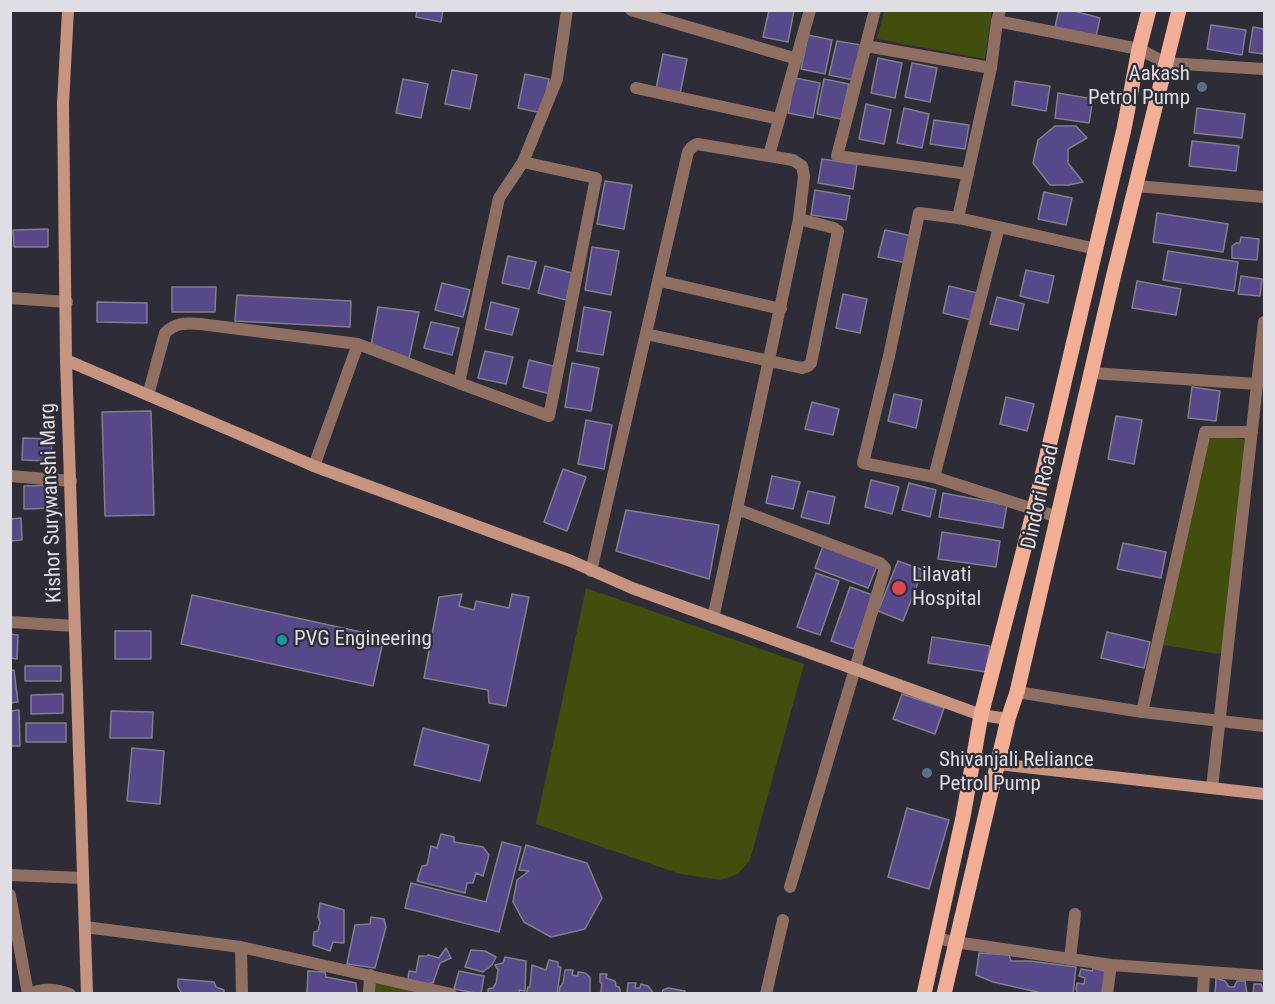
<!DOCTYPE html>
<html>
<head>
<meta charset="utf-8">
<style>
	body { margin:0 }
	#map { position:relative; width:1275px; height:1004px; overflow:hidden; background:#2e2c36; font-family:"Roboto Condensed",sans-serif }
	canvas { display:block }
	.frame { position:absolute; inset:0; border:12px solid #dedee4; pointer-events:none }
</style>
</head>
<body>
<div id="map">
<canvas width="1275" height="1004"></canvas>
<div class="frame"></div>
</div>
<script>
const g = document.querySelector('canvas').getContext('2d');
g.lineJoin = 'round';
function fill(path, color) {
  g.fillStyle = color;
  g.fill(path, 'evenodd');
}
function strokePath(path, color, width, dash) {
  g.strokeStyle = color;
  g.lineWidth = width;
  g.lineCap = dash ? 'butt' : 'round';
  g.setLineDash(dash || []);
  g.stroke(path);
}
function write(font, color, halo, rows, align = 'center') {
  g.font = font + ' "Roboto Condensed",sans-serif';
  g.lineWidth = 4.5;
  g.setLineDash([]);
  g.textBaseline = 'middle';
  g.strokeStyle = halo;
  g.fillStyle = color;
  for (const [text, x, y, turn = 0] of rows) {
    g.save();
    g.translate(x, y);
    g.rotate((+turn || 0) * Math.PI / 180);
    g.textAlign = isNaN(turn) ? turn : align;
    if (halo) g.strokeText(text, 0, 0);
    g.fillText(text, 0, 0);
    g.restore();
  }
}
const green = new Path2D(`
	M884,11H992L985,59L877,39Z
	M1208,437L1247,439L1223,651L1219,654L1163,645Z
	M586,588L804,664L750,860L738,874L721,880L680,874L536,824Z
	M374,980L421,993L372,994Z`);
const building = new Path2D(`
	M417,10H443L441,22L416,17Z
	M769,10H794L788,42L763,37Z
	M1059,10H1070L1100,18L1096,37L1055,27Z
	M1211,25L1246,30L1242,55L1207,49Z
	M1253,27L1264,29V54L1249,52Z
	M808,35L832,40L825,74L801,69Z
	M837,41L861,45L854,80L829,75Z
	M663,54L687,59L680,94L656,89Z
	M878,58L902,63L895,98L871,93Z
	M912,63L937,68L930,102L905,97Z
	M452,70L477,75L470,109L445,104Z
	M525,74L549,79L542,113L518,108Z
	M795,78L820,83L813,118L788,113Z
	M403,79L428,84L421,118L396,113Z
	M824,79L849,84L841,119L817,114Z
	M1015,81L1050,86L1046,111L1012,105Z
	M1058,93L1093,99L1089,123L1055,118Z
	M866,104L891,110L884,144L859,139Z
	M904,108L929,114L922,148L897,143Z
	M1197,108L1245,114L1242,138L1194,133Z
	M934,120L969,125L965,149L930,144Z
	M1055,126H1076L1087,138L1068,149V163L1083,182L1069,185H1050L1033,163L1038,140Z
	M1192,141L1239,146L1236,171L1189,166Z
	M822,159L857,164L853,189L818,183Z
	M605,181L632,185L624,229L597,224Z
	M815,190L850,196L846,220L811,215Z
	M1044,192L1072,198L1066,225L1038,219Z
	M1157,213L1228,224L1223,252L1153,242Z
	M48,229V247H14L13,230Z
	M885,230L912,236L906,263L878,257Z
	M1241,237L1259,239L1257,260L1232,258V246L1236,243H1240Z
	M592,247L619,251L611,295L585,290Z
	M1168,251L1238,262L1234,291L1163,280Z
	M508,256L536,262L529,289L502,283Z
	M545,266L572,273L566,300L538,293Z
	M1026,270L1054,276L1048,303L1020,296Z
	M1241,276L1262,279L1260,296L1238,294Z
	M1137,281L1181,289L1176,315L1132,308Z
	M442,283L470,290L463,317L435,310Z
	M949,286L977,293L971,320L943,313Z
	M172,287H216L215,312H172Z
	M843,294L867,299L860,333L836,328Z
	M237,295L351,301L350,327L235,321Z
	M997,297L1024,304L1018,330L990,324Z
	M97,302L147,303V323L97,322Z
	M491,302L519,309L512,335L485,329Z
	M378,307L419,312L408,363L371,346Z
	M584,307L611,312L603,355L577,351Z
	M431,322L459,328L452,355L424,348Z
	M485,351L513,357L506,384L478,378Z
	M529,360L557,367L550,394L523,387Z
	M572,363L599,368L591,411L565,407Z
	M1192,387L1220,391L1216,421L1188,418Z
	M894,394L922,400L916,428L888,421Z
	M1006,397L1034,404L1027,431L1000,424Z
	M812,402L839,409L833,435L805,429Z
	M151,411L154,515L105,516L102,412Z
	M1116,416L1142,420L1134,464L1108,459Z
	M586,420L612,425L604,469L578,464Z
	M23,438L52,439L51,461L22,460Z
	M563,469L586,477L567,531L544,522Z
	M772,476L800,482L793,509L766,503Z
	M871,480L899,487L892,514L865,507Z
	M909,483L936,490L930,517L902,510Z
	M57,485L58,508L24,509V486Z
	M808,491L835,497L829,524L801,517Z
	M943,493L1007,505L1003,528L939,517Z
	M626,510L719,525L709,579L616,551Z
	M21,518L22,540L10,541V519Z
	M942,532L1000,541L996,567L938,559Z
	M1123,543L1166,552L1161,578L1117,569Z
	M823,546L877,566L868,588L815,568Z
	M898,561L923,570L903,621L878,611Z
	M816,573L839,581L820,635L797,627Z
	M850,587L873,595L854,649L831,641Z
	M462,594L459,606L474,610L476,601L509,608L512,594L529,597L506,706L489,703L488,690L424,678L439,597Z
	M192,595L384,637L373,686L181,644Z
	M115,631H151V659H115Z
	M1107,632L1150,642L1144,668L1101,658Z
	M10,634L18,635L17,659L10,658Z
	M932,637L990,646L986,672L928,663Z
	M25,666H61V681H25Z
	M14,670L18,702L10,703V671Z
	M63,694V713L31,714V695Z
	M902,694L944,708L935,734L893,719Z
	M19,710L20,746H10V711Z
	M111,711L153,712L152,738H110Z
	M26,723H66V742H26Z
	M423,728L489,745L480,781L414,765Z
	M132,748L164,751L160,804L127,801Z
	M907,808L949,820L929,889L888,877Z
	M441,834L454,837V842L483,847L489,855L483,876L476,873L473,883H467L465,893L417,881L422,866L427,865L431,846L437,848Z
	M502,842L521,847L499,932L405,908L411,883L486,902Z
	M526,845L587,863L602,898L585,929L551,937L524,922L513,902L517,880L529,871L519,870Z
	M320,903L344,910V943L333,942L330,951L313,945L314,932L318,931L320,922L318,917Z
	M371,917L384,919L386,927L375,968L347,964L355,925L370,924Z
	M446,948L451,958L440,963L433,983H430L429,987L408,980L409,971L416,972L419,956H427L428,955L439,958Z
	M471,950L485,951L496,957L492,965L483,972L465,967Z
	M979,953L1009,955L1011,961H1030L1076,967L1073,994H1046L993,982L976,975Z
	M505,957L526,961L525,991L519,990L520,994H488V989L493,988L496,983L498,970L495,965L503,963Z
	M549,960L558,962V967H561L557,994H524L527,992L528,987H530L532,965L546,970Z
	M1093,968L1109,972L1106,994H1078L1076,989L1077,983L1084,984L1085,978L1079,976L1081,969L1092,971Z
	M565,970H573L572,975L578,976V972L585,973L590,977V994H559L560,987L563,983Z
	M308,971L325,972L326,977L356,983L357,994H307Z
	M459,971L484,976L481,994L454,989Z
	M600,974H607L606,978L615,981L616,986L619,987L621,994H597L601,992L602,983H600Z
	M1216,978L1225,981L1229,987H1234L1237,981H1245L1247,994H1215Z
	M178,979L214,982L216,987L224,990V994H182L178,987Z
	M628,983H636L635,988H640L641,984L648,986L654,994H627Z
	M1254,984H1261L1263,989H1264V994H1253Z
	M668,988L685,991V994H662L663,990Z`);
const street = new Path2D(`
	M631,10L797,59
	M875,10L837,156L968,174
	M997,21L1139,49L1166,63L1264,69
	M866,46L991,68
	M636,88L779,119
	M769,155L810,10
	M523,162L596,178L549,416L459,383L499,198L523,162L557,79L567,10
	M1136,186L1264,197
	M958,218L919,213L889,356L863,463L934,477L1058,517
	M999,227L1096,249
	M660,281L781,309
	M10,298L67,302
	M646,334L802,368L808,366L811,363L838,231L834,228L799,219
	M1092,373L1257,384
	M148,395L165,333C176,322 186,323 200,324L358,344
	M314,466L358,344L459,383
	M10,476L71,481
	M934,477L999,227L958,218L991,68L997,21L1000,10
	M591,571L688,152L692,147L697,144L793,160L802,166L804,176L799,219L737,509L880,563L885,568L790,887
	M713,618L737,509
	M10,622L75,626
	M1017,692L1142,712L1264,726
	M1142,712L1205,432H1252
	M1212,788L1264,322
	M10,875L83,878
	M10,895L28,994
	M85,927L241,947L451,994
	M936,938L955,942L1111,965L1264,976
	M241,947L242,994
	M1070,959L1075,914
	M29,994C42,988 57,989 70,994
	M369,994L370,975
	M766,994L783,920
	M1107,994L1111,965
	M1203,994L1204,972`);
const secondary = new Path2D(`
	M68,10L63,104L66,360L87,994
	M66,360L314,466L571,561L632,588L981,715L1008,719
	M973,757L998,764L1264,794`);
const primary = new Path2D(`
	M924,994L963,817L981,715L1034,510L1124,129L1139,49L1149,10
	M944,994L1008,719L1017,692L1113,278L1179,10`);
const markers = [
	[1202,87,6,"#5c6f8a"],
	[899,588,8,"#e0444e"],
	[282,640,6,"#0f9aa8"],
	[927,773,6,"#5c6f8a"]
];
const poiNames = [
	["Aakash",1190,75,"right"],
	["Petrol Pump",1190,99,"right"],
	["Lilavati",912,576],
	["Hospital",912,600],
	["PVG Engineering",294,640],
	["Shivanjali Reliance",939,761],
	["Petrol Pump",939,785]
];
const streetNames = [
	["Dindori Road",1041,497,-77],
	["Kishor Surywanshi Marg",52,503,-92]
];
fill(green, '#414e0e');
fill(building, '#574989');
strokePath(building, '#817f8b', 1.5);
strokePath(street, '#906f63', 12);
strokePath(secondary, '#c79480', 12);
strokePath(primary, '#f2af96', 15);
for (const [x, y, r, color] of markers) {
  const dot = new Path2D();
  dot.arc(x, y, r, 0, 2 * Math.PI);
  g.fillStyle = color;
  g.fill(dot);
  strokePath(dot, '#2e2c36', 2);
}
write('21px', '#dedee4', '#2e2c36', poiNames, 'left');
write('21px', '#dedee4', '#2e2c36', streetNames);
</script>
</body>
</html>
